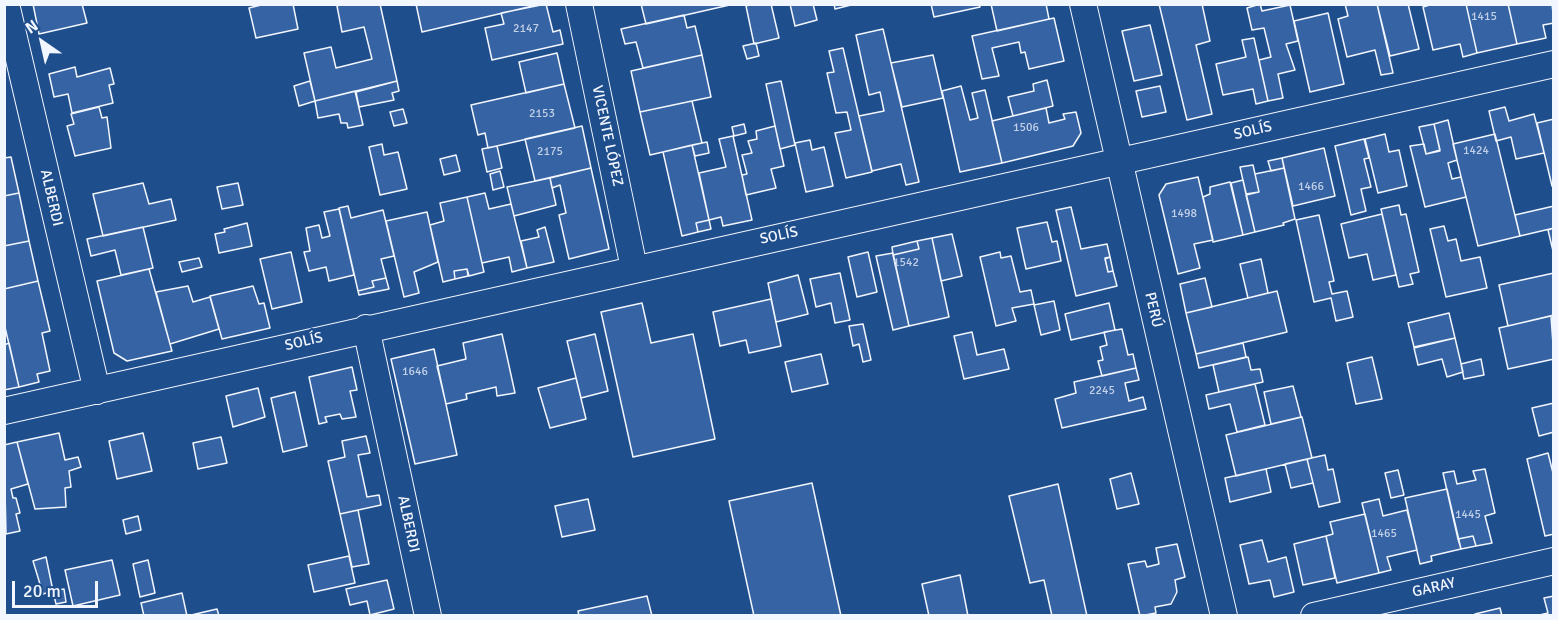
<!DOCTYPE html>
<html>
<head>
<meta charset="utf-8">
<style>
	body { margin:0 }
	#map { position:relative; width:1558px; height:620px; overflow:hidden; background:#1f4e8c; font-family:Signika,sans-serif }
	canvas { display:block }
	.frame { position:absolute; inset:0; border:6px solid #f2f6ff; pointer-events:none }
	.north { position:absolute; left:12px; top:12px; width:60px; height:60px; -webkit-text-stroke:4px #1f4e8c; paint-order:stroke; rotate:326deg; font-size:16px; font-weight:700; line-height:24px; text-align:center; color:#f2f6ff }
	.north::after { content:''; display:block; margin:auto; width:21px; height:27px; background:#f2f6ff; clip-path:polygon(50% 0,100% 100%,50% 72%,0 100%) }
	.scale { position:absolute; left:12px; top:581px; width:86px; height:27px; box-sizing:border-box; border:3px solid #f2f6ff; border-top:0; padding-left:8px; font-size:18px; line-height:21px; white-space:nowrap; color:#f2f6ff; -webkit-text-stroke:4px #1f4e8c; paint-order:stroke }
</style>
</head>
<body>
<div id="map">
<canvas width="1558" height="620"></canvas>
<div class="frame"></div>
<div class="north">N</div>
<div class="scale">20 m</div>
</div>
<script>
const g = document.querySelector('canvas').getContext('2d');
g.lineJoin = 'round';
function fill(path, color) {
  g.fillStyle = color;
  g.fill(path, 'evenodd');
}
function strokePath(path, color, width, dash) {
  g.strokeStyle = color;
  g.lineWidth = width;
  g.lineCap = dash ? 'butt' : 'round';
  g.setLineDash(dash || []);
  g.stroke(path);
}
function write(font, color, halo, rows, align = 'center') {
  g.font = font + ' Signika,sans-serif';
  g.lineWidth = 4.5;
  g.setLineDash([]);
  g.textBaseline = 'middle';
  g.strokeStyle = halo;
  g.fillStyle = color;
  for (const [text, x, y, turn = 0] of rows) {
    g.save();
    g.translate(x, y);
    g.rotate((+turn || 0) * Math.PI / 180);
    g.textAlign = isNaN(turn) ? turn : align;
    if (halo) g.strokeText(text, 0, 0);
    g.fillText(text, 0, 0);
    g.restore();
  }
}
const building = new Path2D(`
	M33,4H82L87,23L39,34Z
	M265,4H293L298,29L256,38L249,8Z
	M342,4H380L397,81L315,101L304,53L331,47L336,68L372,59L364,27L342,32L337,6Z
	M416,4H541L422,32Z
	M546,4L553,32L560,30L563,44L492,60L485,28L504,24L501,13Z
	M641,4H734L646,24Z
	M753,4H771L779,38L754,44L746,6Z
	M790,4H813L817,20L795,26Z
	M834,4H855L835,9Z
	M931,4H979L980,7L934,17Z
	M991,4H1046L1049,19L997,31Z
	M1159,4H1202L1210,41L1196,45L1212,114L1187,120Z
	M1260,4L1262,11L1290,5L1298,41L1286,44L1295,70L1278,74L1283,98L1268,101L1259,60L1271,57L1264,28L1252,30L1247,8Z
	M1345,4H1377L1393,73L1381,75L1375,50L1347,57L1338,19L1348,16Z
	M1377,4H1408L1419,49L1390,56Z
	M1433,4H1466L1477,53L1463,57L1460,44L1433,50L1423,7Z
	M1466,4H1508L1517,44L1477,53Z
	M1508,4H1552L1554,23L1543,25L1546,38L1517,44Z
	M1328,13L1344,84L1310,92L1294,21Z
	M684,15L687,28L695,26L702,55L643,68L636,42L625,44L621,29Z
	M1054,18L1064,61L1029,69L1025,52L1021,53L1019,42L992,48L999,76L982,79L972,36Z
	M1150,25L1162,75L1134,81L1122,31Z
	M883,29L919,182L906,185L901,164L872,171L859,116L884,111L880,92L869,95L856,35Z
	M1254,38L1268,101L1256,104L1253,89L1223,95L1216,64L1246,57L1242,40Z
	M756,43L759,56L747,59L743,46Z
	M843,48L872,172L846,178L835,133L851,130L847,112L836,113L827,73L834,72L829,51Z
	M557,53L564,84L526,93L519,62Z
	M702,55L711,97L640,112L631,71Z
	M933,55L943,98L902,107L891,63Z
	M75,67L77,77L110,68L114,84L109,85L113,103L72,113L68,94L54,97L49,74Z
	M1047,80L1053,106L1013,116L1008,97L1034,91L1033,84Z
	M310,81L315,101L299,106L294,86Z
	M397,81L399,91L392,93L394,100L359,107L356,92Z
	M781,81L795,145L780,149L766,84Z
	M564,84L575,128L488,148L485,133L478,135L471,105Z
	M961,86L970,120L978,118L972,93L985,90L1002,163L960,172L942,91Z
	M1160,86L1166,112L1142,117L1136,91Z
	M355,91L363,125L348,128L347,123H341L339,114L318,118L315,101Z
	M692,101L702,143L650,155L640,112Z
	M99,107L102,118L107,117L111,148L75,156L67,126L74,124L71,114Z
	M1505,107L1509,121L1534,114L1544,153L1516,159L1511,137L1496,141L1489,111Z
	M1046,108L1049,123L1065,119L1063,114L1076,112L1081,133L1073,146L1002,163L992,121Z
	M403,109L407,123L394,126L390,112Z
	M1554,119V186H1552L1537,123Z
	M1448,120L1457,160L1448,163L1452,179L1461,177L1466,197L1425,207L1410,146L1424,144L1426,154L1440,151L1434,124Z
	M744,124L746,133L734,136L732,127Z
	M1434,124L1440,150L1426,154L1419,127Z
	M582,126L591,168L535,181L525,139Z
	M775,126L784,166L771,169L776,188L746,195L742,175L747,174L742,155L752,153L748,141L757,139L756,131Z
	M1385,134L1389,152L1399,150L1407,186L1378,193L1365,139Z
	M1495,134L1520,236L1478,246L1453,144Z
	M733,136L752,220L723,226L721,217L709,220L699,173L726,167L719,139Z
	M1364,139L1369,158L1364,159L1371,187L1361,189L1366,211L1351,215L1335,146Z
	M810,140L812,150L824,147L833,186L806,192L795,143Z
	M707,142L709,153L695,156L692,145Z
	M382,144L384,155L398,152L407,189L380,195L369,147Z
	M692,145L709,220L696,223L698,232L682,236L663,152Z
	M497,146L502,168L487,172L482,149Z
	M1324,148L1335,196L1293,206L1282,158Z
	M456,155L460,171L444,175L440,159Z
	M11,157L19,193L4,196V158Z
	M1282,158L1284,168L1271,171L1268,161Z
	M1253,165L1259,192L1246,194L1240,167Z
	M591,168L609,249L569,259L559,215L566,213L560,185L552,188L550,178Z
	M1284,168L1295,219L1283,223L1284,225L1255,232L1246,195L1259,192L1255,174Z
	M500,171L504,187L493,190L490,174Z
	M1198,177L1213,240L1194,244L1200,268L1178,274L1159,195L1166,184Z
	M550,178L556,205L514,216L507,187Z
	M1243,180L1255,232L1243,235L1231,183Z
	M1230,182L1243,235L1213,242L1203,197L1210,194V187Z
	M143,183L149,204L171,199L176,220L103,236L93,194Z
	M238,183L243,205L222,209L217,187Z
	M19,193L29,241L4,246V196Z
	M485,193L489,209L511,204L527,268L512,272L509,257L482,263L467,197Z
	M467,197L484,272L469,276L467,269L454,271L455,279L443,282L430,225L444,221L440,203Z
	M1399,205L1401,215L1406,214L1419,272L1410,274L1413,284L1399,287L1381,209Z
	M348,206L351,218L383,210L394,256L381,259L386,278L372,281L374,287L358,291L339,208Z
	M1554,206V228L1520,236L1515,215Z
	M1071,207L1081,249L1107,244L1110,257L1105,258L1108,272L1113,271L1117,286L1076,296L1056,210Z
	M339,209L354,275L329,281L326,267L309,271L304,252L310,251L306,228L319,225L322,238L330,236L324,212Z
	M427,212L438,262L414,272L419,293L404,297L386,221Z
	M1382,214L1396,275L1373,280L1367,254L1349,258L1341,224Z
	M1319,215L1334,281L1329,282L1332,294L1347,291L1353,317L1336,321L1331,298L1314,302L1296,220Z
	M709,220L711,229L698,232L696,223Z
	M1047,222L1052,242L1057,241L1061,261L1026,269L1017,228Z
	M247,223L252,246L219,253L215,234L225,232L224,229Z
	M1444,226L1448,241L1456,239L1461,261L1480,257L1487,288L1446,297L1430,229Z
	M143,227L153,268L121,275L115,250L91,256L87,239Z
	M545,227L554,262L527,268L521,241L539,237L537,230Z
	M1554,228V255L1548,230Z
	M952,234L962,276L941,281L932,238Z
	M932,238L949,317L909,326L893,255L919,249L917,241Z
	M29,241L38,281L4,289V246Z
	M917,241L919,249L893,255L892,247Z
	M291,252L302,302L272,309L260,259Z
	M868,252L877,292L857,297L848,257Z
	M1000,252L1001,258L1011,256L1020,292L1031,290L1034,304L1012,308L1016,321L996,326L980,257Z
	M893,253L909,326L893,330L876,256Z
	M1110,257L1113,271L1108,272L1105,259Z
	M199,258L202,267L182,272L179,262Z
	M1261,259L1268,293L1248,298L1240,264Z
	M149,269L172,351L127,361L114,353L97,281Z
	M467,269L468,276L455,279L454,271Z
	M840,273L850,320L835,323L831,303L816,307L810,279Z
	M1554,273V315L1508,326L1499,285Z
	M798,275L808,314L776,322L768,283Z
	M386,278L389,289L359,295L358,291L374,287L372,281Z
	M1205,278L1212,307L1186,313L1180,284Z
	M38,281L50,331L42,333L50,371L37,374L39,382L19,387L4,323V289Z
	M188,286L193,302L210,297L219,329L170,344L156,292Z
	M253,286L259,304L264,303L270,328L222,339L210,296Z
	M1277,291L1287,332L1196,354L1186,313Z
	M771,299L781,346L749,353L746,340L720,346L713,312Z
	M1054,301L1060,330L1041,335L1034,305Z
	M642,303L651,343L693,334L715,439L633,457L601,312Z
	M1109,303L1115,330L1071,340L1065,314Z
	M1449,313L1455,338L1414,347L1408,323Z
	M1551,316L1554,359L1508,369L1499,328Z
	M863,324L871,360L863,362L859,344L853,346L849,326Z
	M1122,329L1128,355L1133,354L1136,368L1102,376L1098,361L1103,360L1100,347L1107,345L1104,332Z
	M972,332L977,355L1004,349L1009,369L964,379L954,336Z
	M502,334L515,393L497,396L496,387L466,394L467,399L446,404L437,366L466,359L463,343Z
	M595,334L608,391L581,398L567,341Z
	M1455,338L1463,372L1447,377L1442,359L1418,365L1414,348Z
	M9,343L19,387L4,390V345Z
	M1243,343L1246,357L1199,368L1196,354Z
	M434,349L457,455L415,464L391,359Z
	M821,354L828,384L792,392L785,362Z
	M1248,357L1251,370L1260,369L1263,382L1219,392L1213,365Z
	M1372,357L1382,399L1356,404L1347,363Z
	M1481,359L1484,375L1464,379L1461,364Z
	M352,367L357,390L350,391L356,417L342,419L340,414L325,417L327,422L319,424L309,377Z
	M1136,368L1139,380L1125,383L1129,401L1143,397L1146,409L1062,428L1055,399L1076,393L1074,382Z
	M576,378L586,419L550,428L538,388Z
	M1255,384L1265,425L1237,432L1230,404L1209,409L1206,395Z
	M1293,386L1301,417L1271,424L1264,392Z
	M258,388L265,417L233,427L226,396Z
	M295,392L307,446L283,452L271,398Z
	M1554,403V432L1539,436L1532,408Z
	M1302,417L1312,458L1236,476L1226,435Z
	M59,433L65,460L78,457L81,467L69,471L71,487L65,488L66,507L35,509L17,442Z
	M143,433L152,471L117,479L109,441Z
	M366,436L370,453L358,455L367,497L379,495L381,505L340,514L328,461L345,457L342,441Z
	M221,437L227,463L198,469L193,443Z
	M17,442L28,484L11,489L13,498H16L20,513L16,514L20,531L6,534L4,445Z
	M1548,453L1554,477V534L1545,536L1527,459Z
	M1325,455L1328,470L1333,469L1340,502L1319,507L1307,459Z
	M1307,459L1313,483L1291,488L1285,464Z
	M1266,469L1271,492L1230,502L1225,478Z
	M1485,469L1495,513L1485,516L1492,543L1476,546L1473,536L1458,539L1443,473L1454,471L1457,484L1476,480L1473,471Z
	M1398,470L1404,495L1391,498L1385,473Z
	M1131,473L1139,504L1117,509L1110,479Z
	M812,483L841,616H754L729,501Z
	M1058,484L1087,616H1052L1044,580L1030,583L1009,496Z
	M1447,489L1461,549L1431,556L1432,561L1420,564L1405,498Z
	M588,499L595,530L562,537L555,506Z
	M1379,499L1383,516L1407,510L1417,550L1387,557L1391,570L1379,573L1362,503Z
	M358,510L369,564L352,567L340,514Z
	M1365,514L1379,573L1337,583L1326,536L1333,534L1330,522Z
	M138,516L141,530L126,534L123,520Z
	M1326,536L1335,578L1303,585L1294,544Z
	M1473,536L1476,546L1461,549L1458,539Z
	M1262,540L1268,562L1286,557L1294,592L1274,597L1270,580L1249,584L1240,545Z
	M1177,544L1185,577L1175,580L1177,592L1171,604L1155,607L1156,613L1140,616L1128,564L1145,561L1147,567L1159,564L1156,548Z
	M349,556L355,583L314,592L308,565Z
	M46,557L53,591L43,594L33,561Z
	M112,560L120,595L73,606L65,570Z
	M148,560L155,593L140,597L133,564Z
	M960,575L968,616H929L922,584Z
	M387,580L394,609L370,615L367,601L350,605L346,589Z
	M64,589L66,602L56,604L53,591Z
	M182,593L187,616H144L141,603Z
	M647,596L652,616H579L578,611Z
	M1554,596V616H1535L1548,613L1544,598Z
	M1500,608L1502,616H1475V614Z
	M217,609L219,616H187Z`);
const street = new Path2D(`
	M6,4L97,391
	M579,4L634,268
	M1083,4L1224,616
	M366,328L428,616
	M4,411L1554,64
	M1314,616L1554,561`);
const numberNames = [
	["1415",1484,17],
	["2147",526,29],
	["2153",542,114],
	["1506",1026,128],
	["1424",1476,151],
	["2175",550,152],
	["1466",1311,187],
	["1498",1184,214],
	["1542",906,263],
	["1646",415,372],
	["2245",1102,391],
	["1445",1468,515],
	["1465",1384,534]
];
const streetNames = [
	["SOLÍS",1253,131,-13],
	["VICENTE LÓPEZ",607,136,78],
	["ALBERDI",51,198,77],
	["SOLÍS",779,236,-12],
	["PERÚ",1153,310,77],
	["SOLÍS",304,342,-13],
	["ALBERDI",408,524,78],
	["GARAY",1434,588,-13]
];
fill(building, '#3563a3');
strokePath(building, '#f2f6ff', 1.5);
strokePath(street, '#f2f6ff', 28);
strokePath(street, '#1f4e8c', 26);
write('12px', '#c3d1e8', null, numberNames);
write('15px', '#f2f6ff', '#1f4e8c', streetNames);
</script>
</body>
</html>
